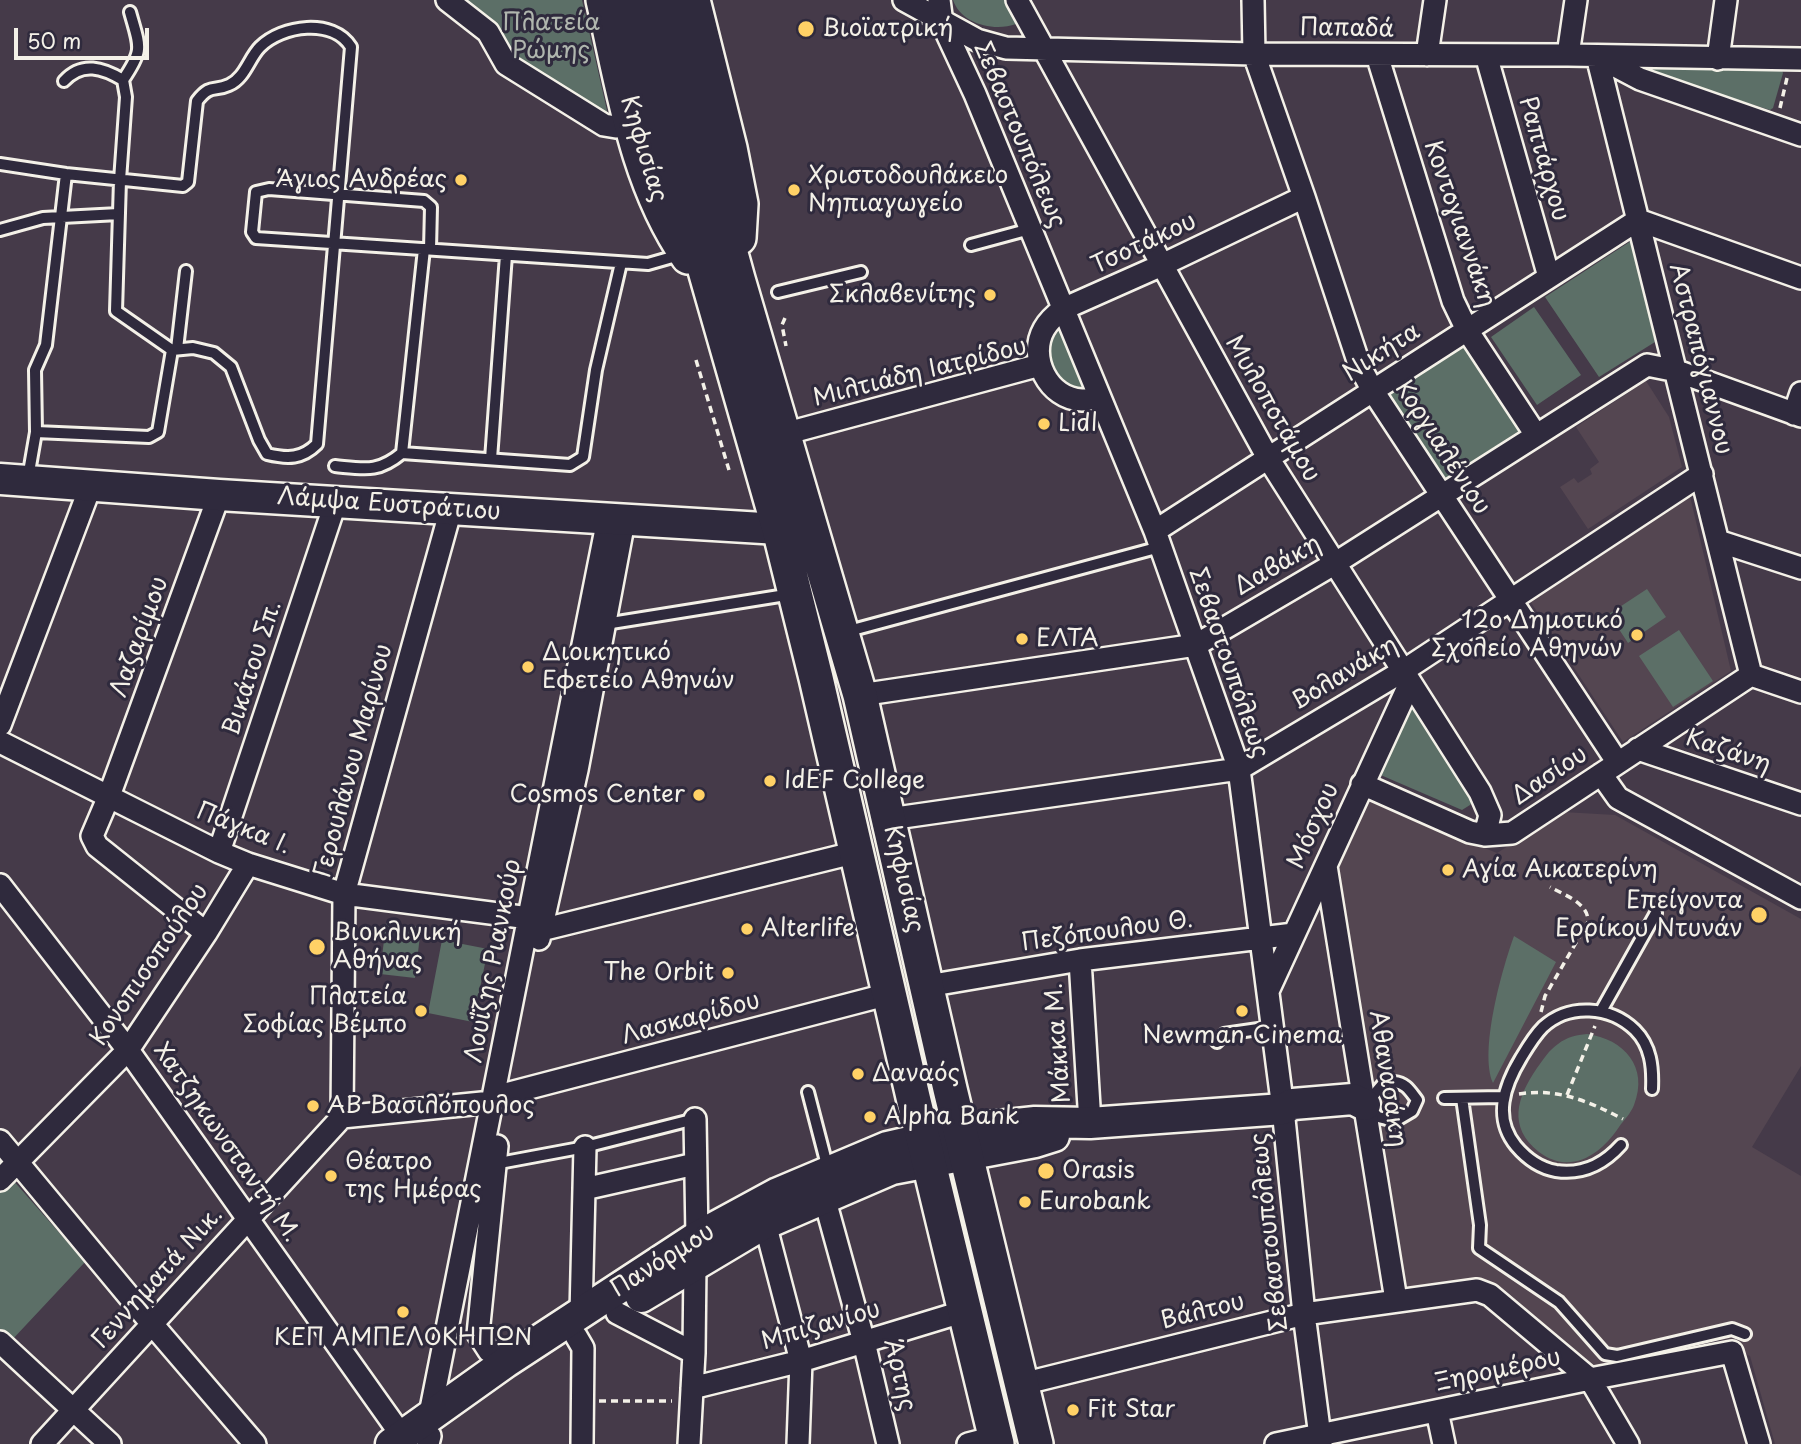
<!DOCTYPE html>
<html>
<head>
<meta charset="utf-8">
<style>
	body { margin:0 }
	#map { position:relative; width:1801px; height:1444px; overflow:hidden; background:#453a49; font-family:"Playpen Sans",sans-serif }
	canvas { display:block }
	.scale { position:absolute; left:14px; top:28px; width:135px; height:32px; box-sizing:border-box; border:4px solid #f4f1e8; border-top:0; padding-left:9px; font-size:21px; line-height:24px; white-space:nowrap; color:#f4f1e8; -webkit-text-stroke:5px #2f2a3d; paint-order:stroke }
</style>
</head>
<body>
<div id="map">
<canvas width="1801" height="1444"></canvas>
<div class="scale">50 m</div>
</div>
<script>
const g = document.querySelector('canvas').getContext('2d');
g.lineJoin = 'round';
function fill(path, color) {
  g.fillStyle = color;
  g.fill(path, 'evenodd');
}
function strokePath(path, color, width, dash) {
  g.strokeStyle = color;
  g.lineWidth = width;
  g.lineCap = dash ? 'butt' : 'round';
  g.setLineDash(dash || []);
  g.stroke(path);
}
function write(font, color, halo, rows, align = 'center') {
  g.font = font + ' "Playpen Sans",sans-serif';
  g.lineWidth = 6;
  g.setLineDash([]);
  g.textBaseline = 'middle';
  g.strokeStyle = halo;
  g.fillStyle = color;
  for (const [text, x, y, turn = 0] of rows) {
    g.save();
    g.translate(x, y);
    g.rotate((+turn || 0) * Math.PI / 180);
    g.textAlign = isNaN(turn) ? turn : align;
    if (halo) g.strokeText(text, 0, 0);
    g.fillText(text, 0, 0);
    g.restore();
  }
}
const built = new Path2D(`
	M1646,381L1669,417L1682,467L1588,529L1560,487L1574,478L1578,483L1592,474L1590,469L1599,462L1576,427Z
	M1689,492L1731,671L1623,742L1528,598Z
	M1367,801L1497,853L1563,812L1615,815L1801,919V1066L1752,1147L1801,1176V1444H1775L1750,1356L1719,1340L1595,1370L1479,1283L1399,1294L1333,875Z`);
const green = new Path2D(`
	M453,0H582L608,115L510,56Z
	M953,0H1007L1017,19L1016,24C994,32 961,24 953,0Z
	M1642,63L1781,67L1783,73L1773,108L1770,110L1641,70L1639,67Z
	M1631,241L1655,342L1599,377L1545,297Z
	M1534,307L1581,375L1537,405L1491,337Z
	M1060,329L1084,388C1049,384 1037,355 1060,329Z
	M1466,342L1525,427L1442,482L1384,396Z
	M1647,589L1666,617L1628,643L1609,614Z
	M1679,630L1713,681L1673,707L1639,656Z
	M1409,703L1474,798L1470,805L1462,810L1376,773Z
	M386,923L421,927L415,978L380,974Z
	M1514,936L1556,962L1493,1083C1479,1051 1502,969 1514,936Z
	M442,940L488,949L473,1022L428,1013Z
	M1587,1034C1624,1039 1649,1067 1634,1105C1631,1113 1624,1120 1619,1127C1601,1154 1571,1176 1539,1152C1507,1127 1517,1097 1537,1068C1543,1060 1549,1050 1558,1044C1567,1037 1576,1035 1587,1034Z
	M12,1179L85,1262L11,1341L0,1331V1192Z`);
const path = new Path2D(`
	M1780,108L1787,78
	M785,318L782,325L786,346
	M696,360L729,470
	M1541,1012L1545,996L1588,922C1589,903 1564,895 1550,887
	M1519,1094C1558,1088 1588,1101 1623,1119
	M1567,1095L1595,1026
	M599,1401H672`);
const lane = new Path2D(`
	M130,12C140,48 144,49 123,80L126,97L120,180L116,311L172,350
	M64,81C82,61 103,68 123,80
	M0,164L66,174L183,186L188,182L197,101C211,83 214,92 229,85C245,78 249,58 260,47C282,25 333,18 351,47L317,444C302,459 288,459 267,454L259,440L231,367L214,353L193,348L172,350L158,432L149,437L36,432
	M0,230L43,218L119,214
	M971,245L1030,229
	M430,249L431,207L424,201L269,189L256,192L252,232L256,238L648,264L683,254
	M778,292L861,272
	M177,349L186,271
	M402,453L570,465L583,457L596,370L621,263
	M491,459L506,255
	M335,466C365,469 378,473 402,453L424,249
	M28,478L36,432L35,370L46,345L66,174
	M605,624L792,594
	M845,632L1160,547
	M1601,1011L1656,913
	M1217,1042L1224,1034L1272,1027
	M1394,1082C1406,1083 1410,1091 1417,1100L1412,1111L1395,1121L1378,1117L1365,1105L1383,1084Z
	M808,1092L828,1169
	M1444,1098L1503,1097
	M1462,1098L1480,1225L1479,1248L1559,1302L1605,1354L1617,1356L1732,1329L1745,1334
	M1621,1145C1604,1164 1583,1175 1556,1171C1539,1168 1527,1159 1516,1146C1493,1118 1504,1086 1521,1058C1527,1048 1534,1036 1543,1027C1569,1003 1610,1006 1635,1030C1651,1046 1653,1067 1652,1089
	M494,1164L585,1147L695,1119`);
const street = new Path2D(`
	M447,0L488,32L506,64L604,125L616,127
	M904,0L977,40L1006,48L1254,54L1568,55L1801,59
	M939,0L942,23L975,94L1155,531L1239,769L1283,1109L1304,1314L1321,1444
	M1017,0L1268,458L1480,792L1490,815L1485,835
	M1253,0L1254,54L1304,197L1360,367L1373,391L1618,763
	M1377,55L1453,301L1467,330L1536,435
	M1427,55L1435,0
	M1486,55L1549,277
	M1568,55L1576,0
	M1597,56L1751,675
	M1602,59L1640,79L1801,135
	M1718,59L1726,0
	M1098,397C1093,398 1087,400 1082,400C1048,399 1028,357 1044,329C1049,320 1055,315 1063,309L1162,265L1304,197
	M1794,414L1801,393
	M784,434L1040,365
	M1155,531L1638,220L1801,278
	M1718,541L1801,568
	M1751,675L1801,692
	M860,695L1196,645L1334,564L1647,365L1677,371L1801,416
	M0,725L91,485
	M0,742L219,852L248,864L344,894L529,918
	M1638,749L1801,804
	M1601,774L1618,798L1801,898
	M1362,784L1470,832L1485,835L1512,833L1751,675
	M889,819L1239,769L1403,671L1702,474
	M219,852L336,501
	M1326,866L1396,1300
	M0,885L128,1050L402,1436
	M541,930L857,852
	M206,933L97,846L92,836L109,796L219,495
	M539,939L577,770L624,521
	M1080,960L1090,1123
	M927,986L1080,960L1294,934
	M1268,991L1410,683
	M506,1094L889,994
	M342,1117L344,894L451,509
	M342,1117L492,1102
	M695,1119L697,1237
	M0,1141L152,1324L255,1444
	M497,1146L478,1334L489,1351L506,1362
	M0,1180L128,1050L206,933L248,864
	M584,1189L695,1164
	M824,1197L864,1342L888,1444
	M760,1226L768,1235L801,1361L798,1444
	M617,1313L694,1353
	M581,1314L585,1147
	M576,1336L583,1348L582,1444
	M0,1342L110,1444
	M1022,1384L1304,1314L1477,1290L1490,1295L1590,1379L1628,1444
	M692,1388L801,1361L965,1311
	M1437,1411L1444,1444
	M430,1414L608,519
	M42,1444L342,1117
	M428,1444L430,1436
	M689,1444L694,1353L695,1264
	M968,1444L995,1437
	M1276,1444L1590,1379L1732,1352L1759,1444`);
const secondary = new Path2D(`
	M0,479L219,495L779,529
	M641,1297L760,1226L892,1169L1035,1142L1054,1136
	M391,1444L506,1362L697,1237L778,1193L887,1147L961,1130L1035,1122L1090,1123L1283,1109L1293,1104L1353,1099L1365,1105`);
const primary = new Path2D(`
	M603,0C623,87 636,182 688,257
	M634,0L672,155L779,529L816,678L913,1097L997,1444
	M667,0L703,152L738,279L860,695L950,1089L1036,1444
	M693,0L730,148L741,204L739,238`);
const markers = [
	[806,29,9,"#ffd166"],
	[461,180,7,"#ffd166"],
	[794,190,7,"#ffd166"],
	[990,295,7,"#ffd166"],
	[1044,424,7,"#ffd166"],
	[1637,635,7,"#ffd166"],
	[1022,639,7,"#ffd166"],
	[528,667,7,"#ffd166"],
	[770,781,7,"#ffd166"],
	[699,795,7,"#ffd166"],
	[1448,870,7,"#ffd166"],
	[1759,915,9,"#ffd166"],
	[747,929,7,"#ffd166"],
	[317,947,9,"#ffd166"],
	[728,973,7,"#ffd166"],
	[421,1011,7,"#ffd166"],
	[1242,1011,7,"#ffd166"],
	[858,1074,7,"#ffd166"],
	[313,1106,7,"#ffd166"],
	[870,1117,7,"#ffd166"],
	[1046,1171,9,"#ffd166"],
	[331,1176,7,"#ffd166"],
	[1025,1202,7,"#ffd166"],
	[403,1312,7,"#ffd166"],
	[1073,1410,7,"#ffd166"]
];
const parkNames = [
	["Πλατεία",551,23],
	["Ρώμης",551,51]
];
const poiNames = [
	["Βιοϊατρική",822,29],
	["Χριστοδουλάκειο",808,176],
	["Νηπιαγωγείο",808,204],
	["Άγιος Ανδρέας",447,180,"right"],
	["Σκλαβενίτης",976,295,"right"],
	["Lidl",1058,424],
	["12ο Δημοτικό",1623,621,"right"],
	["Σχολείο Αθηνών",1623,649,"right"],
	["ΕΛΤΑ",1036,639],
	["Διοικητικό",542,653],
	["Εφετείο Αθηνών",542,681],
	["IdEF College",784,781],
	["Cosmos Center",685,795,"right"],
	["Αγία Αικατερίνη",1462,870],
	["Επείγοντα",1743,901,"right"],
	["Ερρίκου Ντυνάν",1743,929,"right"],
	["Alterlife",761,929],
	["Βιοκλινική",333,933],
	["Αθήνας",333,961],
	["The Orbit",714,973,"right"],
	["Πλατεία",407,997,"right"],
	["Σοφίας Βέμπο",407,1025,"right"],
	["Newman Cinema",1242,1036,"center"],
	["Δαναός",872,1074],
	["ΑΒ Βασιλόπουλος",327,1106],
	["Alpha Bank",884,1117],
	["Θέατρο",345,1162],
	["της Ημέρας",345,1190],
	["Orasis",1062,1171],
	["Eurobank",1039,1202],
	["ΚΕΠ ΑΜΠΕΛΟΚΗΠΩΝ",403,1338,"center"],
	["Fit Star",1087,1410]
];
const streetNames = [
	["Παπαδά",1347,29,1],
	["Σεβαστουπόλεως",1019,135,67],
	["Κηφισίας",643,149,73],
	["Ραπτάρχου",1543,159,74],
	["Κοντογιαννάκη",1459,224,71],
	["Τσοτάκου",1144,244,-25],
	["Νικήτα",1382,353,-33],
	["Αστραπόγιαννου",1700,359,76],
	["Μιλτιάδη Ιατρίδου",920,373,-14],
	["Μυλοποτάμου",1272,409,60],
	["Κοργιαλένιου",1442,448,57],
	["Λάμψα Ευστράτιου",389,505,4],
	["Δαβάκη",1278,566,-30],
	["Λαζαρίμου",140,637,-70],
	["Σεβαστουπόλεως",1228,663,71],
	["Βικάτου Σπ.",253,668,-72],
	["Βολανάκη",1345,674,-31],
	["Καζάνη",1728,752,19],
	["Γερουλάνου Μαρίνου",354,761,-75],
	["Δασίου",1550,776,-34],
	["Μόσχου",1314,826,-66],
	["Πάγκα Ι.",243,829,22],
	["Κηφισίας",903,879,77],
	["Πεζόπουλου Θ.",1107,932,-8],
	["Λουΐζης Ριανκούρ",494,961,-79],
	["Κονοπισοπούλου",150,965,-56],
	["Λασκαρίδου",691,1019,-15],
	["Μάκκα Μ.",1059,1043,-94],
	["Αθανασάκη",1387,1079,81],
	["Χατζηκωνσταντή Μ.",226,1143,55],
	["Σεβαστουπόλεως",1270,1232,-96],
	["Πανόρμου",663,1261,-32],
	["Γεννηματά Νικ.",158,1278,-48],
	["Βάλτου",1203,1312,-14],
	["Μπιζανίου",821,1326,-16],
	["Ξηρομέρου",1498,1371,-12],
	["Άρτης",899,1375,77]
];
fill(built, '#544651');
fill(green, '#5c6f67');
strokePath(lane, '#f4f1e8', 16);
strokePath(street, '#f4f1e8', 26);
strokePath(secondary, '#f4f1e8', 35);
strokePath(primary, '#f4f1e8', 38);
strokePath(path, '#f4f1e8', 3.5, [7, 5]);
strokePath(lane, '#2f2a3d', 10);
strokePath(street, '#2f2a3d', 21);
strokePath(secondary, '#2f2a3d', 30);
strokePath(primary, '#2f2a3d', 33);
for (const [x, y, r, color] of markers) {
  const dot = new Path2D();
  dot.arc(x, y, r, 0, 2 * Math.PI);
  g.fillStyle = color;
  g.fill(dot);
  strokePath(dot, '#2f2a3d', 2.5);
}
write('24px', '#b0b6ae', '#2f2a3d', parkNames);
write('24px', '#f4f1e8', '#2f2a3d', poiNames, 'left');
write('24px', '#f4f1e8', '#2f2a3d', streetNames);
</script>
</body>
</html>
